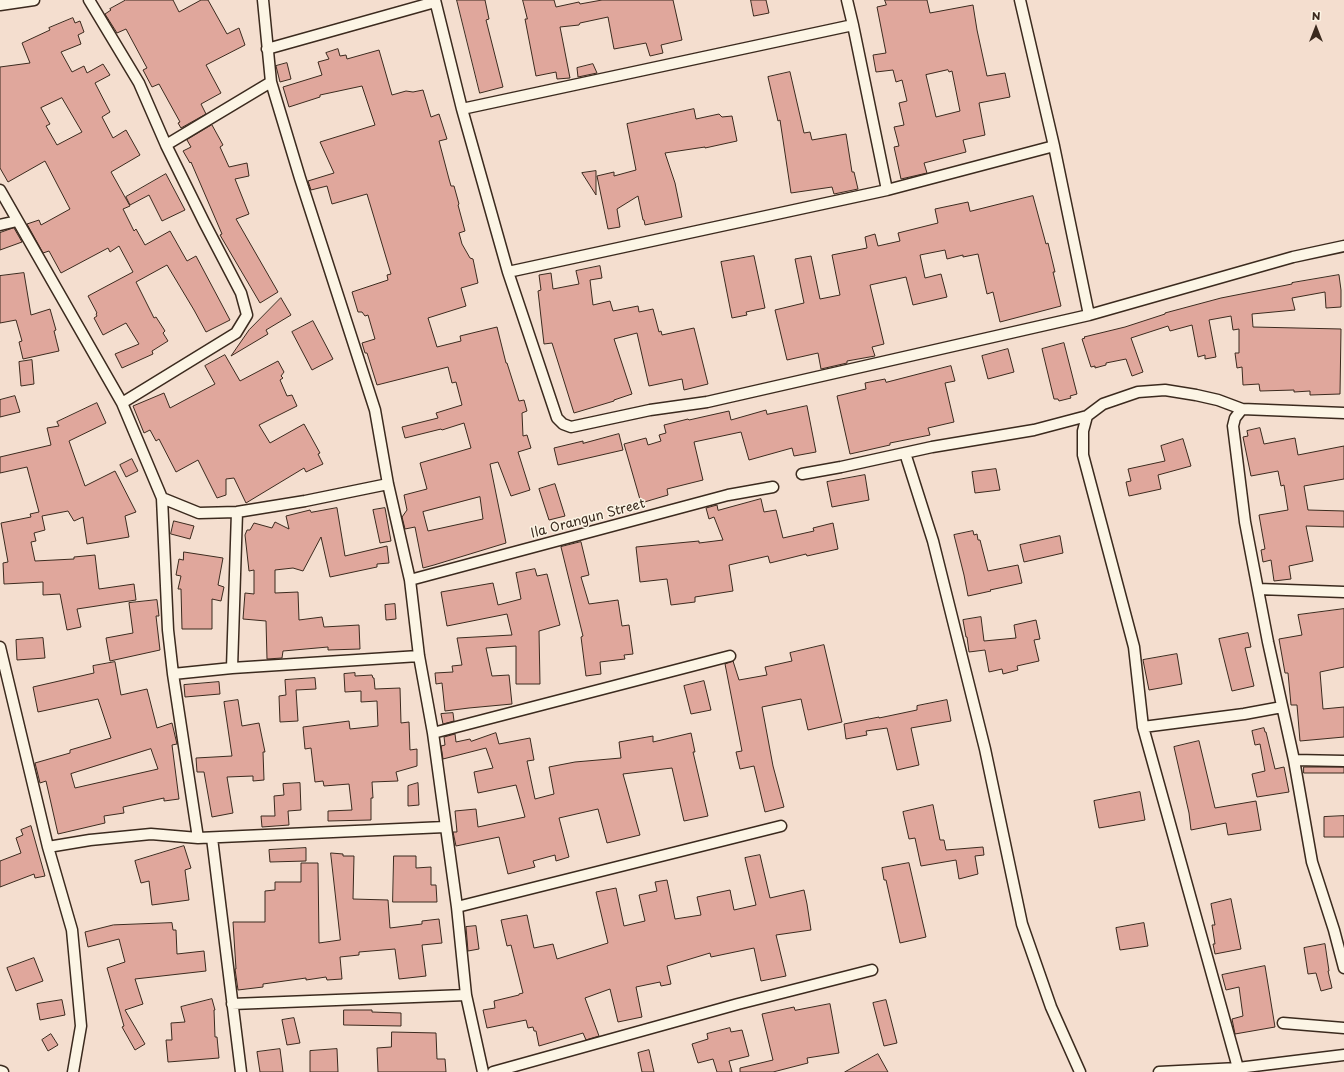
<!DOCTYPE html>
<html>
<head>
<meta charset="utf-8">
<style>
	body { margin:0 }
	#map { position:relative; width:1344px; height:1072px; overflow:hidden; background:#f4decf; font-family:"Playpen Sans",sans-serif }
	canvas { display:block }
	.north { position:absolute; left:1296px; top:8px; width:40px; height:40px; -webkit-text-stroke:3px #fcf5e5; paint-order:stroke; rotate:0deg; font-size:11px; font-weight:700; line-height:16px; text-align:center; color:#3b2a1e }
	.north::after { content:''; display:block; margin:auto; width:14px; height:18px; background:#3b2a1e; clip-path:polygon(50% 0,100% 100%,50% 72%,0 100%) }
</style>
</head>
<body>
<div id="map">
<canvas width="1344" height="1072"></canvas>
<div class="north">N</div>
</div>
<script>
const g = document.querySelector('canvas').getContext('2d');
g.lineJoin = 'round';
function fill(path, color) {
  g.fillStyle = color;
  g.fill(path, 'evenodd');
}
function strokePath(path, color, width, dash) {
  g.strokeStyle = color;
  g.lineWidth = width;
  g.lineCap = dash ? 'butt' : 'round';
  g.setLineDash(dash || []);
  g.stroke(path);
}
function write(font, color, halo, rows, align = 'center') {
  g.font = font + ' "Playpen Sans",sans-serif';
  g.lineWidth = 3;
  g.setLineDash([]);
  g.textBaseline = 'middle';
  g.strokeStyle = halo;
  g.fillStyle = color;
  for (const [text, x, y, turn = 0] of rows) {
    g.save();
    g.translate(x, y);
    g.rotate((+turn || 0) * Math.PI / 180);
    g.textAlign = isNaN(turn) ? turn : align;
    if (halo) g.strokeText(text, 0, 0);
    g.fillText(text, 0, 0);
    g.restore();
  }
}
const building = new Path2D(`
	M126,0H173L179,12L201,0H208L227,34L239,28L245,45L206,65L221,93L201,104L206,114L181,128L178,123L180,122L159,84L152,87L143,70L147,68L126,29L117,33L105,14L111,10L110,9Z
	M457,0H485L489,19L486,20L503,87L480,93Z
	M523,0H554L556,7L579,2L580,4L602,0H673L682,40L661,45L663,53L650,56L646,43L614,49L608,17L580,23L579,25L560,27L570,78L557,79L556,72L536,76L525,19H527Z
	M751,0H766L769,13L754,16Z
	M885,0H927L930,13L973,5L977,30L987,76L1005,73L1010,97L979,103L985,135L963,140L966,152L924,163L927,173L901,179L894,147L899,146L894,127L904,125L899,103L907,101L902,80L896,82L893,70L876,72L873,55L886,53L877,7L886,5ZM948,70L949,72L952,71L960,111L936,117L926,75Z
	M73,18L75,23L80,21L84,32L78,35L81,44L61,52L72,72L84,66L87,73L103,64L110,75L95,83L110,112L102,117L113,138L126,130L140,155L111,172L130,206L123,209L134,231L136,229L145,245L170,231L187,261L196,256L230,320L206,332L194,310L167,265L136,282L154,318L156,317L165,331L163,333L168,341L152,351L153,354L122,368L115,354L139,344L126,323L103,335L94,318L97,316L96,314L97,313L88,296L133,272L119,246L110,252L108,248L61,273L49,251L43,253L27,224L39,220L41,225L70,209L45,161L8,182L0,168V67L30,63L22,43L50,30L49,28ZM62,98L82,132L57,145L46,126L50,124L41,108Z
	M338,49L340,56L346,55L347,59L379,50L392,95L406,91L413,92L423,90L431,117L439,114L447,139L439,141L449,179L451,186H454L459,204L458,205L465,231L459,233L462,244L470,258L473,259L478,283L461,288L466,306L428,318L437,347L461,341L460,336L497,327L506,363H507L519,401L524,400L527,411L522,413L523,436L527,435L531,448L518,452L530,490L511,496L498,462L490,464L506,543L434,565L423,568L415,527L405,529L402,517L407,510L404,495L427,489L420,463L471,448L464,423L442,430L441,429L405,438L402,427L438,418L436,413L462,405L456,382L452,383L448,367L377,385L367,353H365L362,343L375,339L368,315L365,316L362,312H358L352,292L388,280L387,275L391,274L367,194L332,204L327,186L311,190L308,181L334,173L320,142L375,125L362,86L320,95V97L289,107L283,87L322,75L318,62L329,59L326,53ZM480,497L483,519L428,531L423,512Z
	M287,63L291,79L280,82L276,66Z
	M593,64L597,73L578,77L577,68Z
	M790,72L804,133L810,132L812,140L846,134L852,172H854L858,189L834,194L832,187L791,193L780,120L778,121L768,77Z
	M694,109L696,119L719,114L722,117L732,116L737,141L705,148V147L665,153L675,183L682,217L645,225L644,220H643L638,196L617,209L620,227L608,229L597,176L614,172V176L636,170L627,124Z
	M212,125L223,145L220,147L229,167L247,163L249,176L235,179L249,214L236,219L278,292L260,303L220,235L222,234L191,162L190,163L183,151L191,147L187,140Z
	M596,171V195L582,173Z
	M166,174L185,210L162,221L149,195L130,205L126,197Z
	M1033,196L1046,244L1048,243L1055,272H1053L1061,306L1000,322L993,292L987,294L978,254L963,257V255L947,259L945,250L920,255L925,278L941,274L947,297L913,305L906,277L870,285L884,344L872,347L875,356L847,361V363L821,369L818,353L787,360L775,310L804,303L795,259L811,256L820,299L840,295L832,255L867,248L865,237L875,234L878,246L900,241L898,233L938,223L935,209L968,202L970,211Z
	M14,228L22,242L0,250V233Z
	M754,256L765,308L746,312L747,315L732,318L721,262Z
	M600,266L602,278L590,280L593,305L610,301L613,311L638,306L639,312L653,309L659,332L661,331L662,335L694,328L708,384L684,390L682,379L649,386L637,333L614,339L632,394L614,400V401L574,413L552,343L544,344L538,291L541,290L539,275L551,273L553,289L579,284L576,271Z
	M24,273L31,315L50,309L56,330L54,331L59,351L23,359L19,342L22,341L16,320L0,323V276Z
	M1339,275L1341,290V307L1326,308L1325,292L1292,298L1295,310L1252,314L1253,327L1341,329L1340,394L1310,395V391L1294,392V390L1260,391L1259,384L1243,385L1242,367L1237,368L1235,353H1239V329L1233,330L1231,316L1209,320L1216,357L1205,359V355L1198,357L1192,325L1170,331L1168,326L1131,338L1143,372L1132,376L1126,359L1106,363V365L1095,368V366L1091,367L1082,339L1085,338L1084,337L1125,327L1165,314V313L1221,298L1292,284V283Z
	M281,298L291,315L266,330L268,334L231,356L249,330Z
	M313,321L333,359L312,370L292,332Z
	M1064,343L1077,394L1070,396L1071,398L1059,401L1058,399H1054L1042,349Z
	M1008,349L1014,372L988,379L982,356Z
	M225,355L240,381L278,361L284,372L281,376L283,378L280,380L287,396L292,395L297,406L259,425L270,443L304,424L320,453L318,454L323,464L306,472L304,468L246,503L234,478L226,479V495L217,498L198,460L176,472L159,439L156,441L150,430L144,433L133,406L164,393L170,408L215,384L205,366Z
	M32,360L34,384L21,386L19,362Z
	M951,366L955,381L945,383L954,422L928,428L930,435L890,443V445L850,454L837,396L866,389L865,383L885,379L886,382Z
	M15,396L20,412L0,417V400Z
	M97,403L106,423L69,441L85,486L115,471L136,512L125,516L129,537L87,544L83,517L74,521L68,511L42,516L45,530L34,533L36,541L31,542L35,561L74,559V557L95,555L99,589L134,584L136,600L77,609L81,627L67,630L60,594L43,595V582L4,584L3,563L8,562L1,523L31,517L30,514L39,512L27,467L0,473V457L51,445L47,428L59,426L57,422Z
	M807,406L816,452L794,456L792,448L749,460L741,432L694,442L703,480L667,489L668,495L641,503L624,444L646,438L648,445L661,441L659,435L666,433L664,425L688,419L689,420L729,411L731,420L766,410L767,414Z
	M1260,428L1264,444L1295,438L1298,455L1344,446V479L1304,486L1308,510L1344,511V527L1306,526L1313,561L1289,566L1291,579L1274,581L1271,560L1263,562L1261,550L1265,549L1259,515L1288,510L1284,485L1281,486L1278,471L1251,476L1243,437L1248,436L1247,431Z
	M619,434L623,450L558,465L554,448L583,441V443Z
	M1183,439L1191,466L1158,475L1161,489L1129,496L1126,482L1131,481L1128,469L1165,461L1161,446Z
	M132,459L138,471L126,477L120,465Z
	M996,469L1000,490L975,493L972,472Z
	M865,475L869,500L832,507L827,482Z
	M555,484L565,516L549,520L539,489Z
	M761,499L764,512L776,510L783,538L814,531L813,528L833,523L838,549L807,556L806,554L770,563L768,556L729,565L733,591L695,597V602L671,605L667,579L640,582L636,547L699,541V543L723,540L714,517L709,519L706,508L717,505L718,510Z
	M337,508L345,556L387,546L389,563L377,564V567L330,577L321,537L303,571L293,568L275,570V593L298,592L299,620L322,617L324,627L359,625L360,649L328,650V647L283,651L282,658L267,659L266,621L243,619L245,593L254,594V570L249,571L245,535L247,530H250L254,523L272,528L275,522L289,529L286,516L310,510L311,512Z
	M385,508L391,541L380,543L373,510Z
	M174,521L194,526L190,539L171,534Z
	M973,531L974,535L977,534L978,540H980L988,571L1018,565L1022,583L990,590L991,591L968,596L964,575L954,535Z
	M1060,536L1063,553L1024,562L1020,545Z
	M581,542L589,575L581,577L589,604L618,600L622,626L629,625L633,654L624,655L625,659L600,662L601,674L586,676L581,637L583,636L561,547Z
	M184,552L223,558L218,585L224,587L221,601L212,599V629H182L181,589H178L181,576L176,575L179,559L183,560Z
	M535,569L537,576L547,574L560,625L539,631L540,684H516V646L486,648L492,676L509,675L512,704L469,708L445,711L442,683L436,684L435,673L453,672L452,666L462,665L457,638L512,635L507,614L447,626L441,592L493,583L498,605L521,599L516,573Z
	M157,600L159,616H156L160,650L110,661L106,638L133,633L129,603Z
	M395,604L396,619L386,620L385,605Z
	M1344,609V667L1320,672L1323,709L1344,707V737L1300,741L1297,705H1291L1288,673H1285L1279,639L1302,635L1298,615Z
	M981,617L984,641L1016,638L1014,625L1036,620L1040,639L1034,640L1039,661L1017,666L1018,670L1003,674L1002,669L989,672L985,650L969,652L967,637H966L963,620Z
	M1248,633L1251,647L1245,648L1254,686L1232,691L1219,639Z
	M43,638L45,658L17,660L16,640Z
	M824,645L842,722L808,730L801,699L762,707L773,766L784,807L765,812L754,766L740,769L736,752L742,751L725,664L733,661L739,680L767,675L765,667L792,661L790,653Z
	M1177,654L1182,684L1149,690L1143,660Z
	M115,662L121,695L147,689L157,728L172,723L177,744L172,745L179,799L164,801V798L123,807L124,813L104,816L105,823L58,834L46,781L40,783L35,763L70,753V750L111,738L98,699L38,712L33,687L94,673L93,666ZM151,749L158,769L75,788L71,774Z
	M355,673V676L372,675L373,678H374L375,689L400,688L401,723L409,722L410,750L417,749V766L396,772L398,781L372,782L373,798H371V820L328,821V811L352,810L349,784L324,786L323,781L315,782L311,748L305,749L303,727L349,721L350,729L378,726L377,701L361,702V691L345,692L344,674Z
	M315,678L316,689L296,690L298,721L280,722L279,696L286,695L285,680Z
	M704,681L711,710L691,714L684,686Z
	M219,682L220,694L185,697L184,685Z
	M238,700L242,726L259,723L265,752H263L264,780L253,781V776L227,777L233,813L212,817L204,772H197L196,758L232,756L224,702Z
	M947,700L951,721L911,728L919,765L897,770L887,728L866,731L867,735L846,739L844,724L879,717V718L917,710V706Z
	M453,713L454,721L443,724L441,714Z
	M1264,728L1265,732H1266L1275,769L1284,767L1289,792L1257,797L1252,774L1265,771L1260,744L1255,745L1252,731Z
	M496,733L499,744L530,738L534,760L527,761L535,799L554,794L549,767L575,762L621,758L619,742L653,736V742L691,733L695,752H693L708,816L684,821L672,768L623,774L640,835L607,843L598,809L559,818L569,857L556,861L555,855L533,861L535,867L508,874L499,837L456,846L453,832H457L455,811L476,809L478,827L525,817L516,785L478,793L474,772L493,768L486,748L443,759L441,746L445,745L444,737L455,734L456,742L470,739L471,741Z
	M1199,741L1215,808L1256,801L1261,830L1228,835L1226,823L1191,830L1189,813L1174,747Z
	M1304,767H1344V773H1304Z
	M300,783L301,810L288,811L289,825L262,827L261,816H275L274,796L284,795L283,784Z
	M418,783L419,805L408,806V786Z
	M1140,792L1145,820L1099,828L1094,801Z
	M933,805L940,840H944L946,850L983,847L984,855L975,856L978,874L959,879L956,860L921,866L915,838L909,839L903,812Z
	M1344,816V837H1324V817Z
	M31,826L45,876L35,878L34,874L0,887V861L21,853L16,838L23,835L21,830Z
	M184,846L191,868L185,870L189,900L152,905L149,881L141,883L135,861Z
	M306,848V861L270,862L269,850Z
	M331,853L343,854V856H354L353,899L388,900L390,928L422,924V921L439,919L442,943L422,945L426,976L399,979L395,949L359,952V955L340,957L342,979L327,980L326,977L306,980V978L263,984V987L238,990L235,969H236L233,922H265V891L275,890V882H301V863H318L319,943L340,940Z
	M760,855L770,898L804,890L807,904L811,930L776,935L786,976L761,981L754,948L711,957L710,953L667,966L671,984L661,986L660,982L636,987L642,1017L618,1022L610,989L585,998L599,1036L586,1040L583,1033L539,1046L536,1031H534L533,1027L528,1028L526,1020L487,1028L483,1010L495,1008L494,1001L519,995V994L523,993L511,945L507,946L501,920L527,915L534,948L553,944L557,959L608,943L596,892L616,888L624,926L645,921L639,895L657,891L655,882L667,880L675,919L701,915L697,897L730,890L734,910L756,905L745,858Z
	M394,856H416V868L431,867V885H436L437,902H393Z
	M909,863L926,937L900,943L886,880H884L882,868Z
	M1231,899L1241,949L1215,954L1213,944H1215L1212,925H1215L1211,904Z
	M172,923L173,930H176L177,954L204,951L206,971L135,979L143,1004L125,1010L145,1044L135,1050L122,1027L124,1026L107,968L125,962L119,939L88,947L85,932L113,925Z
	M1144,923L1148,946L1120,950L1116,928Z
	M476,926L479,949L468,951L466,927Z
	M1325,944L1329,971H1328L1332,988L1321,991L1316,973L1308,974L1304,948Z
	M34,958L43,981L16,991L7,968Z
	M1265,966L1275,1027L1235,1034L1232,1019L1243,1016L1239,987L1226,990L1222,975Z
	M212,999L215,1010H214L215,1037H217L219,1058L168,1062L166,1040H172L171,1023L185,1022L181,1007Z
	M62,1000L65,1015L40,1020L37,1004Z
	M886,1000L897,1043L884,1046L873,1003Z
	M830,1004L839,1053L807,1058L808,1063L773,1072H740V1068L773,1060L762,1014L794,1007L795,1010Z
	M344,1010H372V1012L401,1013V1026L344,1025Z
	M294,1018L300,1043L287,1045L282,1020Z
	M730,1028L731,1032L742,1030L749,1056L729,1061L732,1072H717L713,1059L698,1063L692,1044L708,1039L707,1034Z
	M392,1032L436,1033L437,1059H445L446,1072H378L377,1048L391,1047Z
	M51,1034L58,1045L48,1051L42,1040Z
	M280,1049L283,1072H260L257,1052Z
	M337,1049L338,1072H310V1051Z
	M649,1050L654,1072H642L638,1053Z
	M878,1054L888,1072H845Z`);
const minor = new Path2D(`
	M89,0L139,83L166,145L204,222L241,293L247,315L236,333L122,403
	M263,0L271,82L300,178L375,410L388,484L410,580L419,656L433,733L457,907L466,995L483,1072
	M435,0L462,109L508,272L557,418L563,424L571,427L650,410L707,402L1089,315L1293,257L1344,246
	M847,0L853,25
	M1020,0L1054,146L1089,315
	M0,5L34,0
	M267,49L435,2
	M462,109L853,25L887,190
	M166,145L271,82
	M0,190L122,403L162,498L168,630L173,674L198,838
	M0,225L17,221
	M508,272L887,190L1054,146
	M1242,409L1235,418L1233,426L1245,522L1268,642L1294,760
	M905,453L933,541L985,749L1022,924L1051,1007L1080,1072
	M802,474L841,467L932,447L1034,430L1087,416
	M162,498L199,513L237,512L305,501L388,484
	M410,580L728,495L773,487
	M1258,589L1344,592
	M0,647L48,847L72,930L81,1026L73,1072
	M232,668L237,512
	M173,674L232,668L419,656
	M1143,727L1244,714L1282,707
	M433,733L730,656
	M1344,761L1294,760L1312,862L1334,930L1344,968
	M212,838L241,1072
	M48,847L90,840L151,834L198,838L445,827
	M457,907L781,826
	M232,1004L466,995
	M1283,1023L1344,1028
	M1238,1068L1143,727L1134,647L1083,455V431L1087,416L1103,404L1138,392L1165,390L1196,395L1218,400L1242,409L1344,413
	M0,1071L3,1072
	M493,1072L738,1004L872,970
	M1159,1072L1238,1068L1344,1055`);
const streetNames = [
	["Ila Orangun Street",588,519,-15]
];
fill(building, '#e0a79c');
strokePath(building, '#3b2a1e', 1);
strokePath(minor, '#3b2a1e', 13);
strokePath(minor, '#fcf5e5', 10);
write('13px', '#3b2a1e', '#fcf5e5', streetNames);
</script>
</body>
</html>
